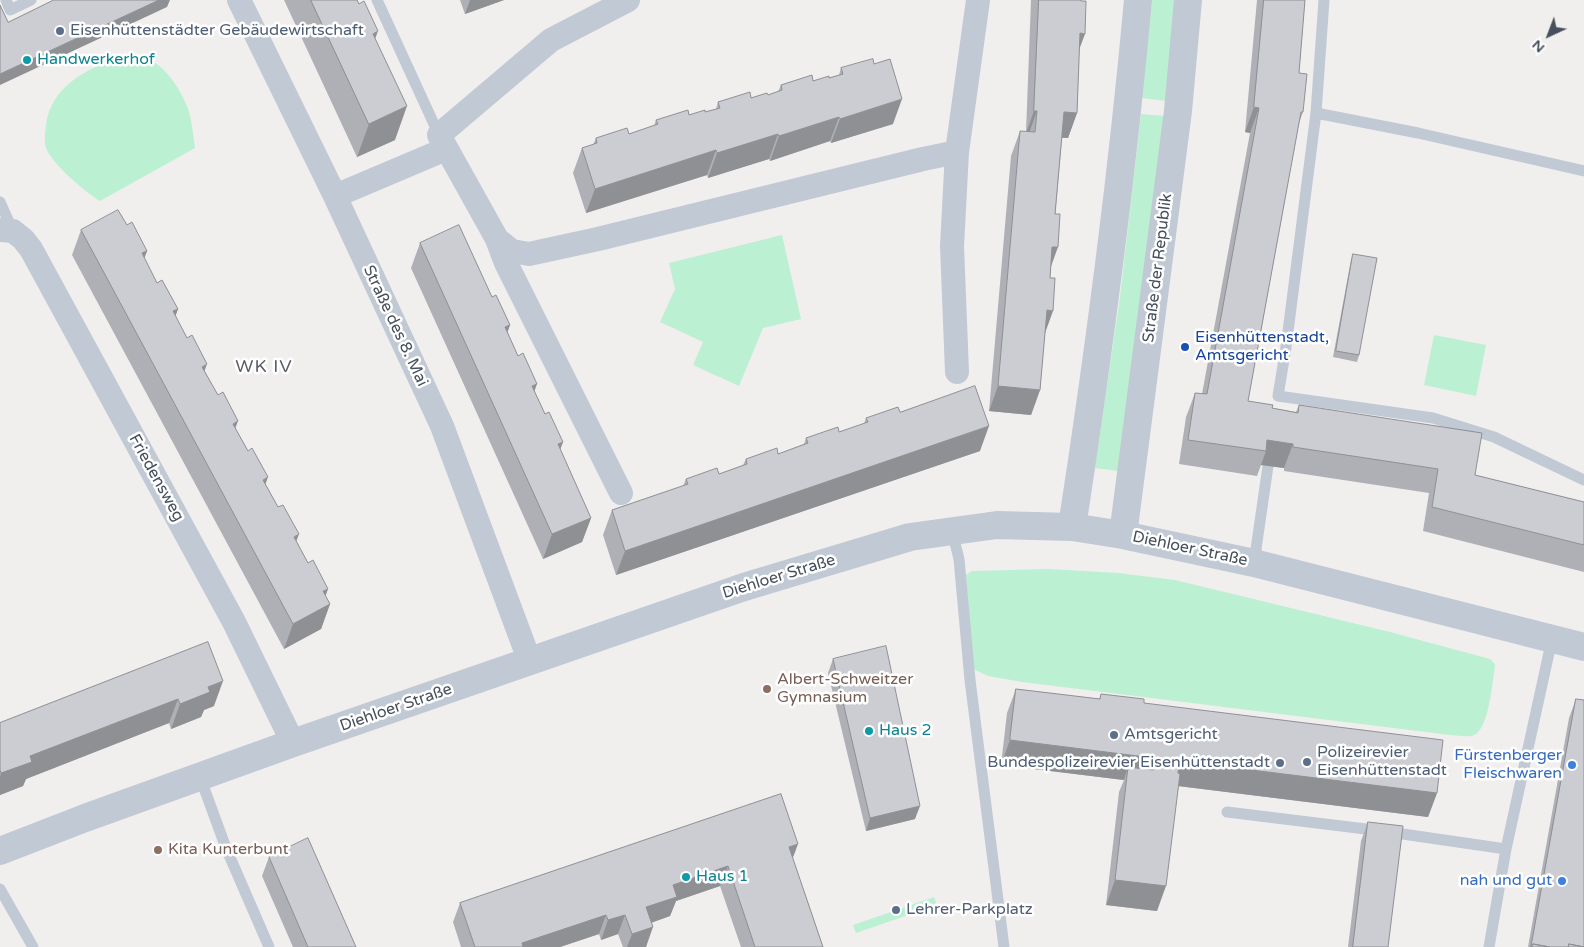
<!DOCTYPE html>
<html>
<head>
<meta charset="utf-8">
<style>
	body { margin:0 }
	#map { position:relative; width:1584px; height:947px; overflow:hidden; background:#f1eeee; font-family:"Varela Round",sans-serif }
	canvas { display:block }
	.north { position:absolute; left:1524px; top:10px; width:50px; height:50px; -webkit-text-stroke:4px #fff; paint-order:stroke; rotate:223deg; font-size:14px; font-weight:700; line-height:20px; text-align:center; color:#46505c }
	.north::after { content:''; display:block; margin:auto; width:18px; height:22px; background:#46505c; clip-path:polygon(50% 0,100% 100%,50% 72%,0 100%) }
</style>
</head>
<body>
<div id="map">
<canvas width="1584" height="947"></canvas>
<div class="north">N</div>
</div>
<script>
const g = document.querySelector('canvas').getContext('2d');
g.lineJoin = 'round';
function fill(path, color) {
  g.fillStyle = color;
  g.fill(path, 'evenodd');
}
function strokePath(path, color, width, dash) {
  g.strokeStyle = color;
  g.lineWidth = width;
  g.lineCap = dash ? 'butt' : 'round';
  g.setLineDash(dash || []);
  g.stroke(path);
}
function write(font, color, halo, rows, align = 'center') {
  g.font = font + ' "Varela Round",sans-serif';
  g.lineWidth = 5;
  g.setLineDash([]);
  g.textBaseline = 'middle';
  g.strokeStyle = halo;
  g.fillStyle = color;
  for (const [text, x, y, turn = 0] of rows) {
    g.save();
    g.translate(x, y);
    g.rotate((+turn || 0) * Math.PI / 180);
    g.textAlign = isNaN(turn) ? turn : align;
    if (halo) g.strokeText(text, 0, 0);
    g.fillText(text, 0, 0);
    g.restore();
  }
}
const green = new Path2D(`
	M1152,0H1175L1166,101L1142,98Z
	M129,56C134,56 140,56 144,57C165,65 179,87 187,106C192,119 193,135 195,148L100,201C84,191 53,165 46,148C44,141 45,131 46,125C51,84 93,64 129,56Z
	M1141,114L1164,116L1118,471L1095,468L1120,297Z
	M782,235L801,319L763,328L739,386L693,365L703,342L660,322L675,289L669,263Z
	M1434,335L1486,345L1476,396L1424,385Z
	M1049,569L1118,573L1175,580L1390,632L1490,659L1495,664V667C1492,683 1489,729 1474,735C1468,738 1457,735 1450,735L1022,682L988,676L975,670L973,665L966,575L972,571Z
	M934,897L937,905L856,933L853,925Z`);
const service = new Path2D(`
	M6,0L10,10L31,0
	M377,0L439,135
	M1324,0L1316,113L1286,347L1278,396L1433,418L1494,437L1584,480
	M1316,113L1418,133L1584,171
	M0,202L13,231
	M952,531L959,559L970,680L1004,947
	M1254,563L1268,466
	M200,777L226,848L269,947
	M1227,812L1382,831L1506,849L1552,639
	M0,889L33,947
	M1489,947L1506,849`);
const minor = new Path2D(`
	M239,0L335,196L442,426L530,662
	M628,0L551,40L439,135L497,239L512,251L529,254L598,239L923,159L957,152L978,0
	M957,152L952,246L957,372
	M335,196L446,149
	M0,230L13,231L23,239L31,249L234,622L293,743
	M497,239L506,263L621,493`);
const tertiary = new Path2D(`
	M1072,527C1099,352 1122,176 1138,0
	M1123,535L1178,111L1188,0
	M0,851L85,818L293,743L744,587L910,537L997,525L1072,527L1123,535L1254,563L1584,647`);
const wall = new Path2D(`
	M284,0H357L375,39L395,140L357,157Z
	M460,0H504L465,14Z
	M1031,0H1081L1077,113L1068,138H1062L1040,390L1031,415L989,411L1011,156L1020,131L1026,132Z
	M1257,0H1305L1299,73L1303,112L1299,123L1248,401L1272,408L1296,412L1299,405L1475,475L1584,502V572L1423,531L1429,493L1284,471V468L1261,465L1257,476L1179,464L1186,417L1195,393L1202,394L1250,133L1245,132Z
	M841,68L893,124L831,143L830,141L770,161L769,159L708,178L707,175L586,213L573,173L582,148L593,145L596,138L629,134L654,126L656,120L705,112L716,109L718,102L768,95L778,92L781,85L829,78L839,75Z
	M127,225L147,251L144,258L157,283L178,309L175,316L330,604L321,629L284,649L72,255L81,230Z
	M420,243L492,297L510,325L507,332L545,414L563,442L560,449L591,518L582,542L543,559L411,268Z
	M1353,254L1359,355L1357,362L1333,357L1351,260Z
	M900,412L980,451L616,575L603,535L612,510L683,486L686,479L719,474L743,465L746,459L778,454L804,444L806,438L839,432L864,424L866,418Z
	M208,642L214,706L204,710L201,717L171,729L169,723L26,779L23,786L0,795V723Z
	M833,659L915,819L866,831L828,673Z
	M1016,689L1099,699L1101,694L1144,703L1437,793L1428,817L1178,786L1157,911L1106,905L1119,792L1124,780L1001,765L1007,713Z
	M1576,699L1584,947H1528L1569,718Z
	M781,794L793,859L823,947H741L720,886L676,901L670,916L651,923L646,947H623L618,934L601,940L599,934L560,947H461L453,922L460,903Z
	M1368,822L1388,947H1348L1361,841Z
	M269,857L356,947H293L262,876Z`);
const shadedWall = new Path2D(`
	M159,0H170L167,7L0,85V74Z
	M470,0H504L465,14Z
	M378,31L366,64L373,34Z
	M1080,33L1085,34L1076,58Z
	M902,99L893,124L831,143L840,119Z
	M407,106L395,140L357,157L369,124Z
	M1254,107L1259,108L1250,133L1245,132Z
	M1034,111H1037L1028,136H1025Z
	M1064,112L1077,113L1068,138L1055,137Z
	M839,117L830,141L770,161L779,136Z
	M778,134L769,159L708,178L717,153Z
	M716,150L707,175L586,213L595,189Z
	M1052,247H1058L1049,272Z
	M147,251L138,275L142,253Z
	M178,309L169,334L173,311Z
	M1047,310L1053,311L1044,336Z
	M510,325L501,350L505,327Z
	M207,364L198,389L202,367Z
	M537,384L528,409L532,386Z
	M998,386L1040,390L1031,415L989,411Z
	M238,421L229,445L233,424Z
	M989,426L980,451L616,575L625,551Z
	M1267,440L1293,444L1284,468L1261,465L1266,451Z
	M563,442L554,466L558,444Z
	M268,477L259,502L263,480Z
	M591,518L582,542L543,559L552,534Z
	M299,534L290,558L294,537Z
	M328,589L321,609L330,604L321,629L284,649L293,624L323,591Z
	M223,681L214,706L204,710L201,717L171,729L180,704L208,687Z
	M178,699L169,723L26,779L23,786L0,795V777L1,773L30,756Z
	M1010,740L1154,758L1145,783L1128,767L1124,780L1001,765Z
	M1179,761L1437,793L1428,817L1170,785Z
	M920,806L915,819L866,831L870,818Z
	M798,844L791,863L789,847Z
	M728,866L720,886L676,901L670,916L639,927L646,907L673,885Z
	M1115,880L1166,886L1157,911L1106,905Z
	M606,915L599,934L560,947H520L522,943Z
	M625,915L618,934L601,940L608,920Z
	M653,927L646,947H627L632,934Z`);
const building = new Path2D(`
	M54,0H159L0,74V5L8,22Z
	M311,0H357L359,4L364,1L378,31L373,34L407,106L369,124Z
	M1039,0H1081V1H1086L1085,34L1080,33L1077,113L1064,112L1055,214H1060L1058,247H1052L1050,278H1055L1053,311L1047,310L1040,390L998,386L1020,131L1035,132L1037,111H1034Z
	M1264,0H1305L1299,73L1307,74L1303,112H1301L1248,401L1273,405L1272,408L1298,413L1299,405L1482,433L1475,475L1584,502V545L1432,507L1438,469L1293,447V444L1267,440L1266,451L1188,440L1195,393L1207,394L1259,108L1254,107Z
	M873,59L874,64L890,59L902,99L840,119L839,117L779,136L778,134L717,153L716,150L595,189L582,148L597,143L596,138L627,128L629,134L658,124L656,120L688,110L689,115L705,110V112L720,108L718,102L750,92L751,98L767,93L768,95L782,90L781,85L812,75L813,81L829,76V78L843,74L841,68Z
	M118,210L127,225L132,222L147,251L142,253L157,283L162,280L178,309L173,311L187,338L192,335L207,364L202,367L218,395L223,392L238,421L233,424L248,451L252,448L268,477L263,480L278,507L283,505L299,534L294,537L308,563L313,560L328,589L323,591L330,604L293,624L81,230Z
	M459,225L492,297L496,295L510,325L505,327L518,356L523,353L537,384L532,386L545,414L549,412L563,442L558,444L591,518L552,534L420,243Z
	M1353,254L1377,258L1359,355L1336,351Z
	M975,386L989,426L625,551L612,510L688,484L686,479L717,468L719,474L747,464L746,459L777,448L778,454L808,443L806,438L838,427L839,432L868,422L866,418L898,407L900,412Z
	M208,642L223,681L208,687L210,692L180,704L178,699L30,756L32,762L1,773L0,770V723Z
	M886,646L920,806L870,818L833,659Z
	M1016,689L1100,699L1101,694L1144,699V703L1443,740L1437,793L1179,761L1178,773L1180,774L1166,886L1115,880L1128,767L1153,770L1154,758L1010,740Z
	M1576,699L1584,700V947L1569,944L1568,947H1550L1533,944L1531,947Z
	M781,794L798,844L789,847L823,947H755L728,866L673,885L677,897L646,907L653,927L632,934L625,915L608,920L606,915L522,943L523,947H475L460,903Z
	M1368,822L1403,826L1388,947H1353Z
	M308,838L356,947H308L269,857Z
	M1533,944L1550,947H1532Z
	M1569,944L1584,947H1569Z`);
const markers = [
	[60,31,5,"#5c6f8a"],
	[27,60,5,"#0f9aa8"],
	[1185,347,5,"#1a4fb4"],
	[767,689,5,"#8d6e63"],
	[869,731,5,"#0f9aa8"],
	[1114,735,5,"#5c6f8a"],
	[1307,762,5,"#5c6f8a"],
	[1280,763,5,"#5c6f8a"],
	[1572,765,5,"#3f7fe0"],
	[158,850,5,"#8d6e63"],
	[686,877,5,"#0f9aa8"],
	[1562,881,5,"#3f7fe0"],
	[896,910,5,"#5c6f8a"]
];
const serviceNames = [
	["Eisenhüttenstädter Gebäudewirtschaft",70,31],
	["Amtsgericht",1124,735],
	["Polizeirevier",1317,753],
	["Eisenhüttenstadt",1317,771],
	["Bundespolizeirevier Eisenhüttenstadt",1270,763,"right"],
	["Lehrer-Parkplatz",906,910]
];
const cultureNames = [
	["Handwerkerhof",37,60],
	["Haus 2",879,731],
	["Haus 1",696,877]
];
const streetNames = [
	["Straße der Republik",1158,268,-83],
	["Straße des 8. Mai",395,326,65],
	["Friedensweg",156,478,61],
	["Diehloer Straße",1190,549,12],
	["Diehloer Straße",779,577,-17],
	["Diehloer Straße",396,708,-19]
];
const transitNames = [
	["Eisenhüttenstadt,",1195,338],
	["Amtsgericht",1195,356]
];
const educationNames = [
	["Albert-Schweitzer",777,680],
	["Gymnasium",777,698],
	["Kita Kunterbunt",168,850]
];
const shopNames = [
	["Fürstenberger",1562,756],
	["Fleischwaren",1562,774],
	["nah und gut",1552,881]
];
const neighbourhoodNames = [
	["WK IV",264,367]
];
fill(green, '#bbf0d3');
strokePath(service, '#c1c9d4', 11);
strokePath(minor, '#c1c9d4', 24);
strokePath(tertiary, '#c1c9d4', 28);
fill(wall, '#afb0b5');
fill(shadedWall, '#8e9094');
fill(building, '#cbcdd3');
strokePath(building, '#8e9094', 1);
for (const [x, y, r, color] of markers) {
  const dot = new Path2D();
  dot.arc(x, y, r, 0, 2 * Math.PI);
  g.fillStyle = color;
  g.fill(dot);
  strokePath(dot, '#fff', 2);
}
write('16px', '#4e5e75', '#fff', serviceNames, 'left');
write('16px', '#0d838f', '#fff', cultureNames, 'left');
write('16px', '#46505c', '#fff', streetNames);
write('16px', '#164399', '#fff', transitNames, 'left');
write('16px', '#785e54', '#fff', educationNames, 'left');
write('16px', '#366cbe', '#fff', shopNames, 'right');
g.letterSpacing = '1px';
write('18px', '#5b5e64', '#fff', neighbourhoodNames);
g.letterSpacing = '0px';
</script>
</body>
</html>
